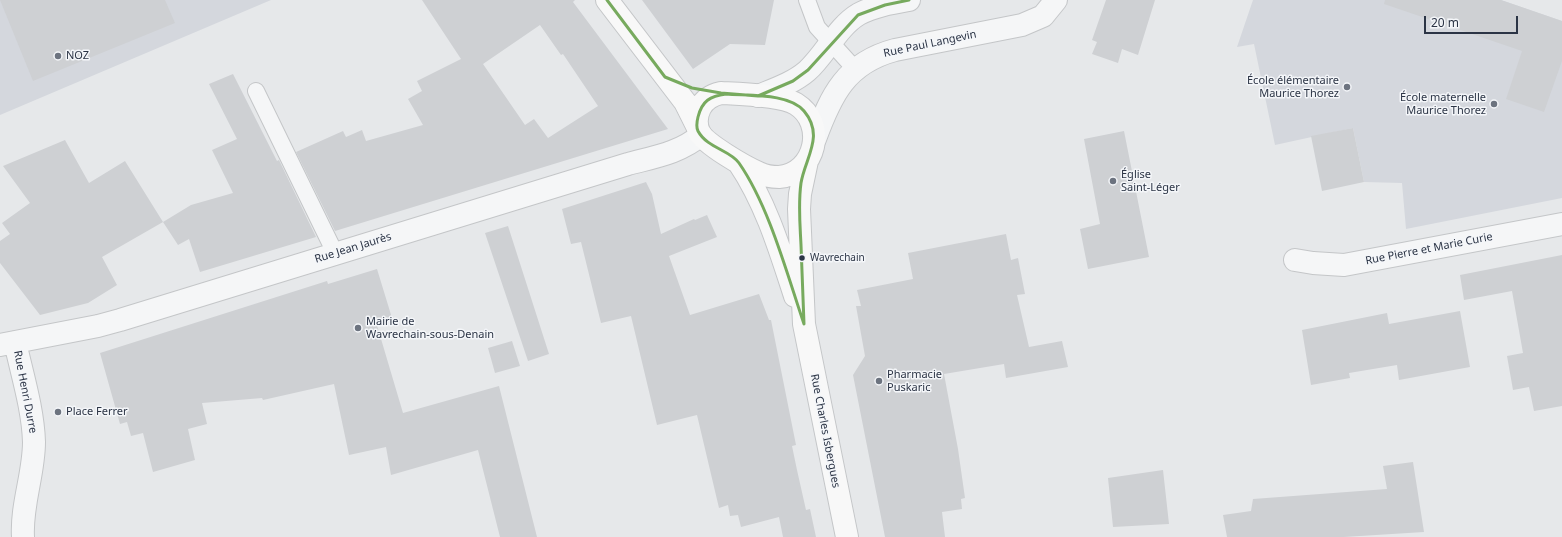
<!DOCTYPE html>
<html>
<head>
<meta charset="utf-8">
<style>
	body { margin:0 }
	#map { position:relative; width:1562px; height:537px; overflow:hidden; background:#e6e8ea; font-family:"Noto Sans",sans-serif }
	canvas { display:block }
	.scale { position:absolute; left:1424px; top:16px; width:94px; height:18px; box-sizing:border-box; border:2px solid #2b3445; border-top:0; padding-left:5px; font-size:12px; line-height:14px; white-space:nowrap; color:#2b3445; -webkit-text-stroke:3px #f4f6f9; paint-order:stroke }
</style>
</head>
<body>
<div id="map">
<canvas width="1562" height="537"></canvas>
<div class="scale">20 m</div>
</div>
<script>
const g = document.querySelector('canvas').getContext('2d');
g.lineJoin = 'round';
function fill(path, color) {
  g.fillStyle = color;
  g.fill(path, 'evenodd');
}
function strokePath(path, color, width, dash) {
  g.strokeStyle = color;
  g.lineWidth = width;
  g.lineCap = dash ? 'butt' : 'round';
  g.setLineDash(dash || []);
  g.stroke(path);
}
function write(font, color, halo, rows, align = 'center') {
  g.font = font + ' "Noto Sans",sans-serif';
  g.lineWidth = 3;
  g.setLineDash([]);
  g.textBaseline = 'middle';
  g.strokeStyle = halo;
  g.fillStyle = color;
  for (const [text, x, y, turn = 0] of rows) {
    g.save();
    g.translate(x, y);
    g.rotate((+turn || 0) * Math.PI / 180);
    g.textAlign = isNaN(turn) ? turn : align;
    if (halo) g.strokeText(text, 0, 0);
    g.fillText(text, 0, 0);
    g.restore();
  }
}
const built = new Path2D(`
	M0,0H271L0,115Z
	M1253,0H1501L1562,21V198L1406,229L1402,183L1364,182L1353,128L1275,145L1254,44L1237,47Z`);
const building = new Path2D(`
	M0,0H165L175,23L33,81Z
	M422,0H575L573,2L668,129L335,231L296,152L343,131L346,137L362,130L366,141L423,125L408,99L422,91L417,81L461,59ZM540,25L561,55L563,54L598,106L548,138L534,119L525,125L483,64Z
	M642,0H774L765,45L730,44L693,69Z
	M1106,0H1155L1138,55L1122,49L1118,63L1092,54L1097,42L1092,40Z
	M1385,0H1501L1562,21V61L1544,112L1506,99L1522,51L1384,4Z
	M233,74L277,161L279,160L316,237L200,272L189,239L178,245L163,222L191,205L233,193L212,150L237,139L209,84Z
	M1353,128L1364,182L1322,191L1311,136Z
	M1124,131L1149,257L1088,269L1080,229L1100,224L1084,139Z
	M65,140L89,183L125,161L163,222L102,257L117,285L88,303L40,315L0,263V241L10,234L2,223L30,203L3,166Z
	M646,182L652,194L661,234L694,219L695,220L707,215L717,237L669,256L690,315L759,294L769,320H771L796,445L792,446L797,470L806,510L810,509L816,537H783L779,517L741,527L738,515L730,516L728,505L719,508L697,415L657,425L631,316L601,323L581,242L571,244L562,209Z
	M508,226L549,354L528,361L485,233Z
	M1006,234L1011,260L1018,258L1025,294L1017,295L1029,347L1062,341L1068,367L1006,378L1004,364L944,374L958,449L965,498L961,499L962,509L942,512L945,537H885L853,375L865,356L856,306H861L857,290L913,279L908,253Z
	M1562,255V406L1534,411L1529,387L1513,390L1507,356L1523,353L1512,291L1464,300L1460,275Z
	M377,269L392,318L376,322L403,413L499,386L537,537H500L478,450L391,475L386,447L349,455L334,384L263,400L262,398L202,403L207,424L188,429L195,460L153,472L143,433L131,436L127,422L120,424L100,353L327,281L328,284Z
	M1460,311L1470,367L1399,380L1397,365L1349,373L1350,378L1311,385L1302,330L1387,313L1389,324Z
	M512,341L520,366L495,373L488,348Z
	M1413,462L1424,532L1344,537H1227L1223,515L1251,511L1253,499L1387,489L1383,466Z
	M1163,470L1169,524L1113,527L1108,478Z`);
const service = new Path2D(`
	M807,0L817,27L855,69
	M256,91L335,253`);
const minor = new Path2D(`
	M758,96C775,89 793,83 807,71C826,54 837,27 859,14C874,6 892,3 909,0
	M815,139C831,95 846,63 895,50L1022,25L1043,16L1056,0
	M1295,260L1313,263L1344,265L1562,224
	M15,342C22,374 33,409 34,442C34,474 21,505 23,537
	M0,345L98,326L120,320L628,164C654,157 680,153 701,135`);
const secondary = new Path2D(`
	M607,0L685,102L697,126
	M721,93C740,94 781,95 796,104C827,123 816,174 779,177C773,177 765,176 759,173C745,167 705,144 699,132C696,125 696,116 700,108C704,100 712,95 721,93Z
	M807,161L800,194L799,209L804,324L847,537
	M739,163C766,203 780,250 795,296`);
const bus1 = new Path2D(`
	M607,0L665,77L692,88L721,93L758,96L793,81L808,70L858,15L885,5L909,0
	M726,94C749,96 789,93 804,111C825,136 805,158 801,183C798,204 800,224 801,245C802,271 803,298 804,324C787,274 769,206 739,163C730,150 707,148 698,131C696,127 697,121 698,117C702,101 710,96 726,94Z`);
const markers = [
	[58,56,4,"#6c737f"],
	[1347,87,4,"#6c737f"],
	[1494,104,4,"#6c737f"],
	[1113,181,4,"#6c737f"],
	[802,258,3.5,"#2b3445"],
	[358,328,4,"#6c737f"],
	[879,381,4,"#6c737f"],
	[58,412,4,"#6c737f"]
];
const busNames = [
	["Wavrechain",810,258]
];
const streetNames = [
	["Rue Paul Langevin",930,44,-12],
	["Rue Jean Jaurès",353,248,-17],
	["Rue Pierre et Marie Curie",1429,249,-11],
	["Rue Henri Durre",25,392,79],
	["Rue Charles Isbergues",825,431,79]
];
const poiNames = [
	["NOZ",66,56],
	["École élémentaire",1339,81,"right"],
	["Maurice Thorez",1339,94,"right"],
	["École maternelle",1486,98,"right"],
	["Maurice Thorez",1486,111,"right"],
	["Église",1121,175],
	["Saint-Léger",1121,188],
	["Mairie de",366,322],
	["Wavrechain-sous-Denain",366,335],
	["Pharmacie",887,375],
	["Puskaric",887,388],
	["Place Ferrer",66,412]
];
fill(built, '#d4d7dd');
fill(building, '#ced0d3');
strokePath(service, '#c4c6c8', 18);
strokePath(minor, '#c4c6c8', 24);
strokePath(secondary, '#c4c6c8', 24);
strokePath(service, '#f5f6f7', 16);
strokePath(minor, '#f5f6f7', 22);
strokePath(secondary, '#f8f8f8', 22);
strokePath(bus1, '#77aa5e', 3);
for (const [x, y, r, color] of markers) {
  const dot = new Path2D();
  dot.arc(x, y, r, 0, 2 * Math.PI);
  g.fillStyle = color;
  g.fill(dot);
  strokePath(dot, '#f4f6f9', 1.5);
}
write('10px', '#2b3445', '#f4f6f9', busNames, 'left');
write('11px', '#2b3445', '#f4f6f9', streetNames);
write('11px', '#2b3445', '#f4f6f9', poiNames, 'left');
</script>
</body>
</html>
